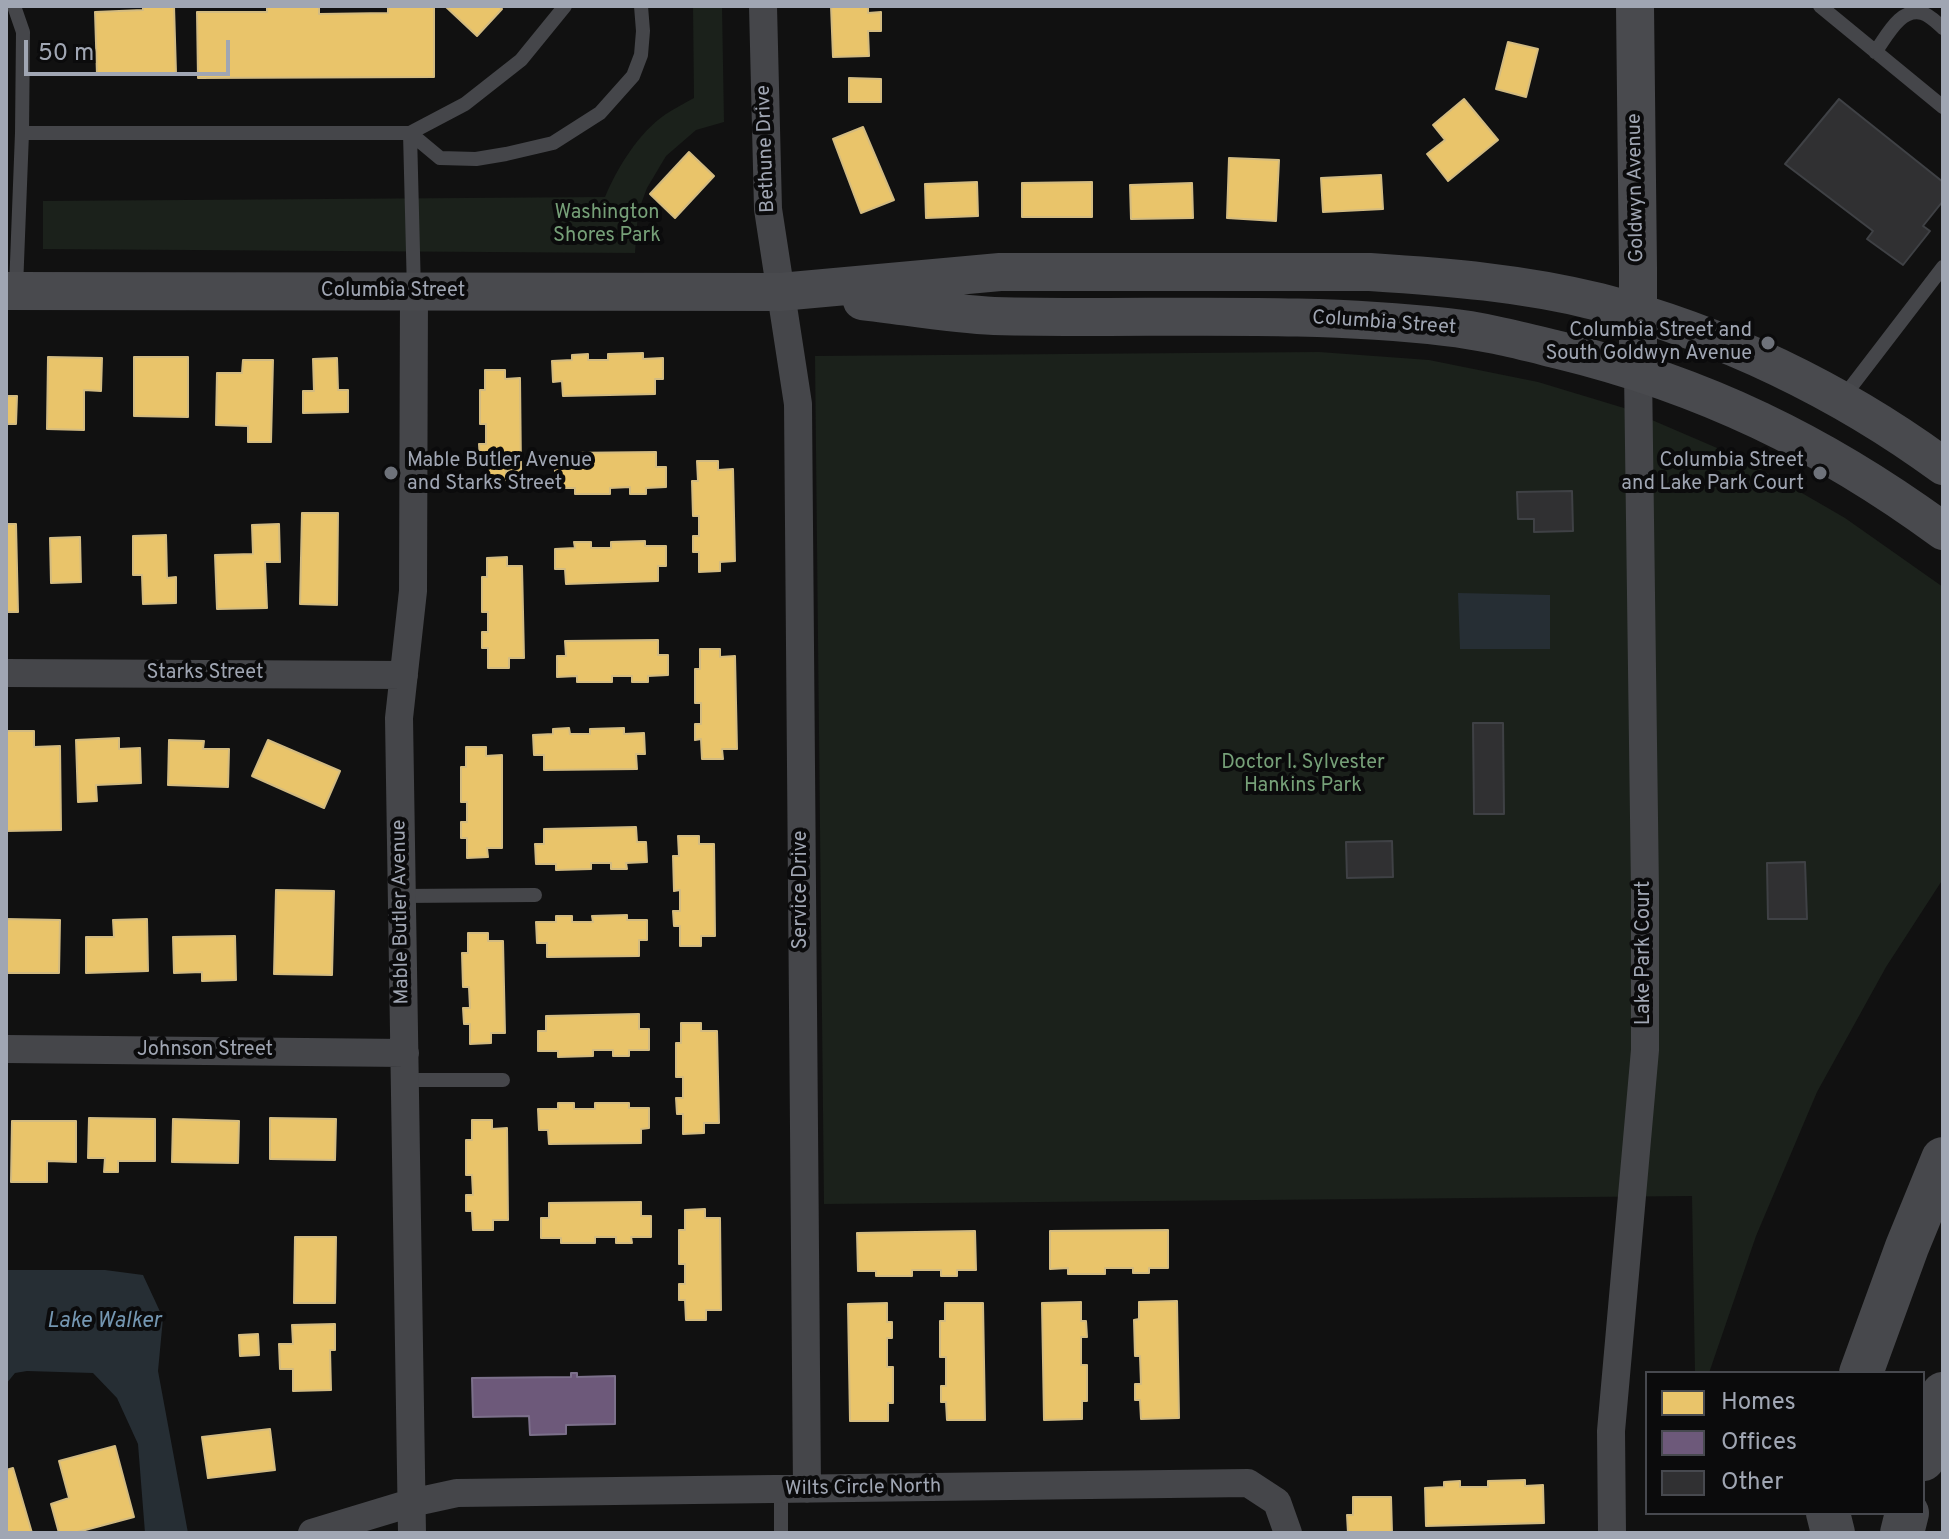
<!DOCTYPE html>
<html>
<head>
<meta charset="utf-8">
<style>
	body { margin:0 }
	#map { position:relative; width:1949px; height:1539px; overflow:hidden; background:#111; font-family:Overpass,sans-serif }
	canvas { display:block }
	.frame { position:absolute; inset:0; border:8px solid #a0a6b3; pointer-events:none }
	.legend { position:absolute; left:1645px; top:1371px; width:280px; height:144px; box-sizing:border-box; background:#0b0b0c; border:2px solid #47494f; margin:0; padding:10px 14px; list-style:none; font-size:24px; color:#a0a6b3 }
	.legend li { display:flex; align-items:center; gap:16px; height:40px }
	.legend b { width:40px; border:2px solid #47494f }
	.scale { position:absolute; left:24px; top:40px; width:206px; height:36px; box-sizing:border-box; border:4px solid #a0a6b3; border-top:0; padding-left:10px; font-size:24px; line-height:28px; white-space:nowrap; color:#a0a6b3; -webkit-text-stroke:6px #0b0b0c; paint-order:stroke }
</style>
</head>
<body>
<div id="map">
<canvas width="1949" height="1539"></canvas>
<div class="frame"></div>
<ul class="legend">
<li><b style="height:22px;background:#e9c46a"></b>Homes</li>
<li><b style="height:22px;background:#6d597a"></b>Offices</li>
<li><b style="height:22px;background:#303032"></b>Other</li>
</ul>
<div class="scale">50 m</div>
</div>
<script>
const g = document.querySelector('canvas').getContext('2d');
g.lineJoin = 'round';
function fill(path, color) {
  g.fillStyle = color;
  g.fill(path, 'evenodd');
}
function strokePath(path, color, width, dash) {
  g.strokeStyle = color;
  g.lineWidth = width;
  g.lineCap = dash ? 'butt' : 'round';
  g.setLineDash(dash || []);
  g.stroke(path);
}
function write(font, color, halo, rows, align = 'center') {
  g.font = font + ' Overpass,sans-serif';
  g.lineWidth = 8;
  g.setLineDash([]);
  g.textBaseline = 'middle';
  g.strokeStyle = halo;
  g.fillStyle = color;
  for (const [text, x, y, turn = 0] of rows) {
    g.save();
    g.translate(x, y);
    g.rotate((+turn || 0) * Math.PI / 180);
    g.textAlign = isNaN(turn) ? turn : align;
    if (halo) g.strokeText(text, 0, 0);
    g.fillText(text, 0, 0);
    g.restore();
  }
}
const green = new Path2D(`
	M693,6H722L724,122L696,130L666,156L647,188L638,212L635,253L43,249V201L605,197C618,167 638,133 666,114C675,108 685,103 694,98Z
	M1319,352L1429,360L1538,382L1624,408L1745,460L1845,518L1943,587V879L1886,967L1817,1092L1756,1236L1709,1373H1695L1692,1196L824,1204L815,356Z`);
const water = new Path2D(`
	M1458,593L1550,595V649H1460Z
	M6,1270H105L143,1275L163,1318L158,1371L188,1533H145L138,1444L117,1398L93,1373L27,1371L15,1373L6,1384Z`);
const homes = new Path2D(`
	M143,6H174L176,73L97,75L95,12L143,10Z
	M267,6H319V14L388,13V6H434V77L198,78L197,12H267Z
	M445,6H499L502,9L477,36Z
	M831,6H868V13L881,12V31H868L869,56L833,57Z
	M1508,42L1538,49L1526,97L1496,89Z
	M849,78L881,79V102H849Z
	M1464,99L1498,140L1448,181L1427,154L1445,140L1433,125Z
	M863,127L894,200L861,213L833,139Z
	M689,152L714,176L675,218L650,194Z
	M1229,158L1279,160L1276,221L1227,218Z
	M1381,175L1383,209L1323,212L1321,178Z
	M977,182L978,216L926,218L925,184Z
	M1092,182V217H1022V183Z
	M1192,183L1193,218L1131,219L1130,185Z
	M643,353V359L663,358V379H655V394L563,396L562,381L553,382L552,361L572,360V355L588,354V360H608V354Z
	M48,357L102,358L101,391L84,390V430L47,429Z
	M134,357H188V417L134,416Z
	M337,358L338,390H348V412L303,413V391H314L313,359Z
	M243,360H273L271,442H248V426L216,425L217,373H242Z
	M485,370H505V379L520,378L521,471H506V480L486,481V460H480L479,444H486V424H480V390H485Z
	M6,396H17L16,424H6Z
	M656,452V467H666V487L646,488V494H630V487L610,488V494H575V488H555V468H563V453Z
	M697,461H718V470L733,469L735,561L720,562V571L699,572V552H693V536H699V516H693L692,481H698Z
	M302,513H338L337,605L300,604Z
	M6,524H16L18,612H6Z
	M279,524L280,562H265L267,608L217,609L215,555L253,554L252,525Z
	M166,535L167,578L176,577V603L143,604L142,575H133V536Z
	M80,537L81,582L51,583L50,538Z
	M645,541V546H666V566H658V581L566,584L565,569H555V549L575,548L574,542H591V548H611V542Z
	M507,557V566H522L524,658H509V668H488V648H482V632H488V612H482V577H487V558Z
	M658,640V655H668V675L648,676V682H632V676H612V682H577V676L557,677V656H566L565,641Z
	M700,649H720V657L735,656L737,749H722L723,759H702L701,739L695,740V724H701V703H695V669H700Z
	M569,728L570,734H590V729L624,728V734L644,733L645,754H636L637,769L544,770V755H534L533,735L553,734V729Z
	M6,731H34V747L60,746L61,830L6,831Z
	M119,738V749L140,748L141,783L96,785L97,801L78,802L76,740Z
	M169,740L204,741L203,749H229L228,787L168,785Z
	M268,740L340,771L324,808L252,776Z
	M466,747H486V756L502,755V848H487L488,857L467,858V838H461V822H467V802H461V767H466Z
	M636,827L637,842H646L647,862L626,863L627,869H611V863H591V869L556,870V864H536L535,844H544V829Z
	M678,836H699V844H714L715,936H701V946H680V926H674L673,911H680V890L674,891L673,856H679Z
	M276,890L334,891L332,975L274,974Z
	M627,915V920H647V940H639V956L547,957V943H537L536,922H556V916H572V922H593L592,916Z
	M6,919L60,920L59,973H6Z
	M147,919L148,971L86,973V937H114L113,920Z
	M468,933H488V941H503L505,1033H491V1043L470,1044V1024H464L463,1008H470L469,987H463L462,953H468Z
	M235,936L236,980L202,981V972L174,973L173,937Z
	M639,1014V1029H649V1050H629V1056H613V1050H593V1056L558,1057V1051H538V1031H546V1016Z
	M681,1023H701V1031H717L719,1123H704V1133L683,1134V1114H677L676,1098H683V1077H676V1043H681Z
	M558,1103H574V1109H595V1103H629V1108H649V1128L641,1129V1143L549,1144L548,1130H539L538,1109H558Z
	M89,1118L155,1119V1161H118V1172H104L105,1158H88Z
	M270,1118L336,1119L335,1160L270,1159Z
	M173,1119L239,1121L238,1163L172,1162Z
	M472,1120H492V1129L507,1128L508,1220H493V1230H473L472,1211H466V1195H473L472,1175H466V1140H472Z
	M12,1121H76V1162L47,1161V1182H11Z
	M641,1202V1216H651V1237H631L632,1243H616V1237H595V1243H561V1238H541V1218H549V1203Z
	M705,1209V1218H720L721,1310H706V1320H686L685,1300H679V1284H685V1264H679V1230H685V1210Z
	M1168,1230V1268H1149V1273H1133V1268H1105V1274H1068V1268L1050,1269V1231Z
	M975,1231L976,1270H957V1276H941V1270H912V1276H876V1271H858L857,1233Z
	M295,1237H336L335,1303H294Z
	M1177,1301L1179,1418L1141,1419L1140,1400H1135V1384H1141L1140,1356H1135L1134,1320L1139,1319V1302Z
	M1081,1302V1321H1086L1087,1337H1081V1365H1087V1401H1082V1419L1044,1420L1042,1303Z
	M887,1303V1322H892V1338H887V1367H893V1403H888V1421H850L848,1304Z
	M945,1303H983L985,1420H947L946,1402H941V1386H946V1357H940V1321H945Z
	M335,1324V1350H330L331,1390L293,1391V1369H280L279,1344H293L292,1325Z
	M258,1334L259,1355L240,1356L239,1335Z
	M270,1429L275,1470L208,1478L202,1437Z
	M115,1446L134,1517L74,1533H59L51,1504L69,1498L59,1461Z
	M13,1468L32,1533H6V1470Z
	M1525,1480V1486L1543,1485L1544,1523L1426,1526L1425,1488L1444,1487V1482L1460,1481V1487H1488V1481Z
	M1353,1497H1391L1392,1533H1348L1347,1515H1353Z`);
const offices = new Path2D(`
	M571,1373H577V1377L615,1376V1424L566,1425V1434L530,1435L529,1416L473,1417L472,1378L571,1377Z`);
const building = new Path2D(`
	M1839,99L1943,182V201L1923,226L1930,231L1903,265L1867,239L1873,231L1785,164Z
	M1572,491L1573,531L1534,532V519H1518L1517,492Z
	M1473,723H1503L1504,814H1474Z
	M1392,841L1393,877L1347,878L1346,842Z
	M1805,862L1807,919H1768L1767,863Z`);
const lane = new Path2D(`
	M14,6L23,32L22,133L16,288
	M1820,6L1943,107
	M1875,52C1886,38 1900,7 1922,13C1930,15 1937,23 1943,28
	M22,133H410L465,104L521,60L565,6
	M410,133L440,158L476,159L506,154L553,143L600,113L633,76L641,55L643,31L641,6
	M410,133L414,292
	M1841,400L1943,267
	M402,896L535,895
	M405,1080H503
	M781,1490V1533`);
const street = new Path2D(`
	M763,6L768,209L798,404L807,1489
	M6,673L404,675
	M6,1049L405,1053
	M312,1533L411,1503L457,1493L1248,1483L1277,1502L1288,1533
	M412,1533L399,718L413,591L414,292
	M1612,1533L1611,1431L1645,1050V892L1638,371`);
const secondary = new Path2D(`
	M1635,6L1638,268V371
	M6,291L780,292L1000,272H1370C1447,277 1524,283 1599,302C1721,333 1841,391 1943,466
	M862,301C906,306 951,314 994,316C1145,320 1296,310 1446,327C1484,331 1522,341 1559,350C1703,385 1823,443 1943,531`);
const primary = new Path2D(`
	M1861,1373L1907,1247L1943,1159
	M1923,1459L1943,1394
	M1828,1513L1833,1533
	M1902,1533L1907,1513`);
const markers = [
	[1768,343,8,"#6e727a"],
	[391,473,8,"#6e727a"],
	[1820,473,8,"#6e727a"]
];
const streetNames = [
	["Bethune Drive",767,149,-92],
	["Goldwyn Avenue",1637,188,-91],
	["Columbia Street",393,292],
	["Columbia Street",1384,324,4],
	["Starks Street",205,674],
	["Service Drive",802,890,-90],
	["Mable Butler Avenue",402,912,-91],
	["Lake Park Court",1645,953,-90],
	["Johnson Street",205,1051],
	["Wilts Circle North",863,1489,-1]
];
const parkNames = [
	["Washington",607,214],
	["Shores Park",607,237],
	["Doctor I. Sylvester",1303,764],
	["Hankins Park",1303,787]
];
const poiNames = [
	["Columbia Street and",1752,332],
	["South Goldwyn Avenue",1752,355],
	["Mable Butler Avenue",407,462,"left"],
	["and Starks Street",407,485,"left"],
	["Columbia Street",1804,462],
	["and Lake Park Court",1804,485]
];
const waterNames = [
	["Lake Walker",104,1323]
];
fill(green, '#1b211b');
fill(water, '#262e34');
fill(homes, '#e9c46a');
strokePath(homes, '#d3bb80', 2);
fill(offices, '#6d597a');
strokePath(offices, '#7c708b', 2);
fill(building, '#303032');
strokePath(building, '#3f4145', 2);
strokePath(lane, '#45464a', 14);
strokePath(street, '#45464a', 28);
strokePath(secondary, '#494a4e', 38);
strokePath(primary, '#47484c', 44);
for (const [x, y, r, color] of markers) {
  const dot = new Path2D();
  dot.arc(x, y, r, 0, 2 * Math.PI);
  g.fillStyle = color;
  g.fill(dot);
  strokePath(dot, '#0b0b0c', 3);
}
write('20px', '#a0a6b3', '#0b0b0c', streetNames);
write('20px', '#76a078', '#0b0b0c', parkNames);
write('20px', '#a0a6b3', '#0b0b0c', poiNames, 'right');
write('italic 22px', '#7496b1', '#0b0b0c', waterNames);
</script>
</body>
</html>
